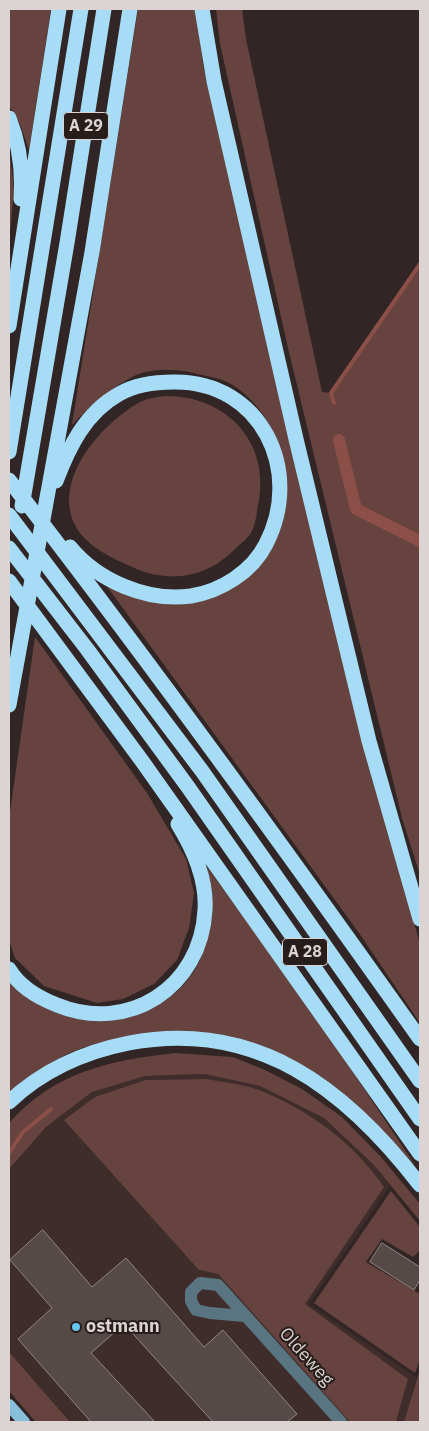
<!DOCTYPE html>
<html>
<head>
<meta charset="utf-8">
<style>
	body { margin:0 }
	#map { position:relative; width:429px; height:1431px; overflow:hidden; background:#312625; font-family:"IBM Plex Sans",sans-serif }
	canvas { display:block }
	.frame { position:absolute; inset:0; border:10px solid #dbd4d3; pointer-events:none }
</style>
</head>
<body>
<div id="map">
<canvas width="429" height="1431"></canvas>
<div class="frame"></div>
</div>
<script>
const g = document.querySelector('canvas').getContext('2d');
g.lineJoin = 'round';
function fill(path, color) {
  g.fillStyle = color;
  g.fill(path, 'evenodd');
}
function strokePath(path, color, width, dash) {
  g.strokeStyle = color;
  g.lineWidth = width;
  g.lineCap = dash ? 'butt' : 'round';
  g.setLineDash(dash || []);
  g.stroke(path);
}
function write(font, color, halo, rows, align = 'center') {
  g.font = font + ' "IBM Plex Sans",sans-serif';
  g.lineWidth = 4;
  g.setLineDash([]);
  g.textBaseline = 'middle';
  g.strokeStyle = halo;
  g.fillStyle = color;
  for (const [text, x, y, turn = 0] of rows) {
    g.save();
    g.translate(x, y);
    g.rotate((+turn || 0) * Math.PI / 180);
    g.textAlign = isNaN(turn) ? turn : align;
    if (halo) g.strokeText(text, 0, 0);
    g.fillText(text, 0, 0);
    g.restore();
  }
}
const built = new Path2D(`
	M204,1074L260,1086L324,1118L373,1164L390,1186L309,1304L417,1378L404,1422H396L408,1379L304,1304L258,1090L207,1079L146,1080L199,1270L218,1274L350,1422H70L9,1352V1169L46,1127L92,1092L145,1076Z`);
const green = new Path2D(`
	M9,9H51L29,150L20,124L9,105Z
	M138,9H196L203,65L363,745L420,944V1023L359,933L106,585L133,595L240,583C292,544 300,480 269,424C260,408 244,390 227,382C218,378 207,376 197,374C181,369 150,368 134,376C110,388 90,406 72,425Z
	M216,9H242L246,39L322,392L332,393L420,266V875L402,818L288,348L220,44Z
	M9,147L14,190L9,243Z
	M166,396C225,396 269,440 259,500C257,510 256,524 251,533C247,539 240,544 235,549C222,563 202,574 182,576C158,578 142,572 121,562C104,554 83,542 75,525C52,478 103,423 140,402C148,398 157,397 166,396Z
	M35,637L147,793L186,859L194,893L189,928L177,960L154,984L123,999L97,1003L44,986L15,958L9,940V819Z
	M207,867L318,1020L415,1165C386,1135 358,1103 324,1079C262,1035 192,1024 119,1039C101,1042 81,1047 65,1055C44,1066 27,1079 9,1094V980C19,988 30,999 41,1006C94,1034 169,1020 198,964C212,935 212,898 207,867Z
	M175,1053L233,1057L265,1070L302,1089L342,1117L381,1157L420,1204V1221L373,1164L324,1118L260,1086L204,1074L145,1076L92,1092L46,1127L9,1169V1123C54,1072 111,1060 175,1053Z
	M206,1079C223,1082 243,1084 259,1090C309,1110 354,1143 384,1187L305,1304L408,1379L396,1422H350L218,1274L199,1270L64,1120L95,1097L146,1080Z
	M391,1191L420,1227V1250L413,1257L382,1239L366,1262L420,1294V1359L415,1373L314,1303Z
	M9,1352L70,1422H36L9,1391Z
	M420,1369V1422H404Z`);
const stream = new Path2D(`
	M334,403L331,393L420,264
	M9,1153L23,1132L51,1109`);
const canal = new Path2D(`
	M339,440L356,509L420,541`);
const building = new Path2D(`
	M43,1230L92,1287L126,1258L204,1347L223,1330L297,1414L287,1422H213L124,1324L91,1353L155,1422H91L18,1339L52,1308L10,1260Z
	M382,1243L420,1267V1280L414,1290L370,1262Z`);
const minor = new Path2D(`
	M244,1316L210,1313L196,1310L191,1301V1292L200,1283L218,1285L341,1422`);
const major = new Path2D(`
	M9,1405L24,1422`);
const highway = new Path2D(`
	M202,9L214,81L296,439L369,741L420,919
	M9,118C20,145 23,170 21,199
	M9,326L59,9
	M9,452L81,9
	M9,480C151,663 286,850 420,1039
	M56,481C69,447 85,413 119,394C136,384 155,382 174,382C261,381 304,471 266,544C252,572 221,591 191,596C147,602 98,581 70,547
	M22,506L67,243L104,9
	M9,515L202,771L420,1081
	M9,548L87,649L188,787L420,1119
	M9,581L142,761L420,1154
	M9,705L92,252L130,9
	M9,969C19,986 39,998 57,1005C128,1034 201,988 205,910C207,879 194,850 178,824
	M9,1102C43,1070 83,1052 129,1043C257,1019 346,1089 420,1185`);
const markers = [
	[76,1327,5,"#66c4ef"]
];
const shields = [
	[86,126,45],
	[305,952,45]
];
const shieldNames = [
	["A 29",86,126],
	["A 28",305,952]
];
const poiNames = [
	["ostmann",86,1327]
];
const streetNames = [
	["Oldeweg",306,1357,48]
];
fill(built, '#3e2d2a');
fill(green, '#66433e');
strokePath(stream, '#8c4f47', 4);
strokePath(canal, '#8c4f47', 12);
fill(building, '#554a48');
strokePath(building, '#928583', 1);
strokePath(minor, '#5a7582', 12);
strokePath(major, '#88c0dc', 12);
strokePath(highway, '#a7dcf7', 15);
for (const [x, y, r, color] of markers) {
  const dot = new Path2D();
  dot.arc(x, y, r, 0, 2 * Math.PI);
  g.fillStyle = color;
  g.fill(dot);
  strokePath(dot, '#271d1b', 2);
}
for (const [x, y, w] of shields) {
  const box = new Path2D();
  box.roundRect(x - w / 2, y - 13.5, w, 27, 4);
  g.fillStyle = '#271d1b';
  g.fill(box);
  strokePath(box, '#dbd4d3', 1);
}
write('bold 16px', '#dbd4d3', null, shieldNames);
write('bold 18px', '#dbd4d3', '#271d1b', poiNames, 'left');
write('18px', '#dbd4d3', '#271d1b', streetNames);
</script>
</body>
</html>
